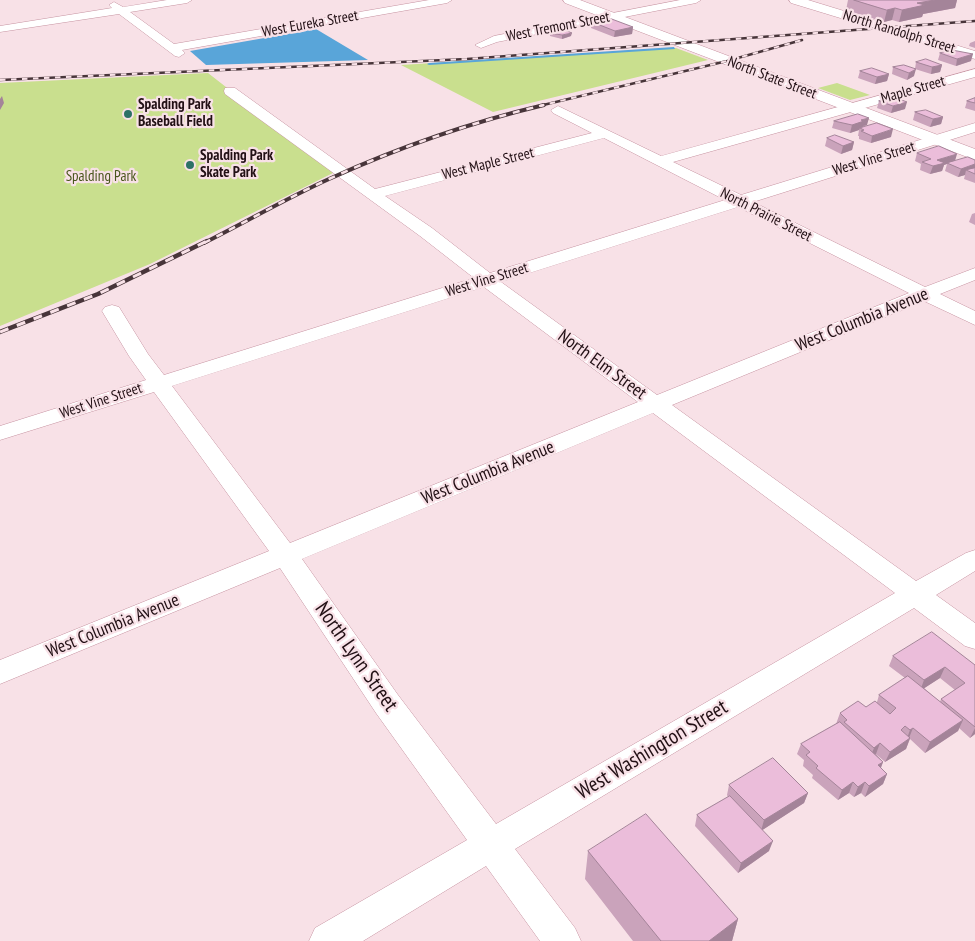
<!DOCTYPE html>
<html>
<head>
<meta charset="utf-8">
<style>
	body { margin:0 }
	canvas { display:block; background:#f8e1e7 }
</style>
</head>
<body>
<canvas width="975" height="941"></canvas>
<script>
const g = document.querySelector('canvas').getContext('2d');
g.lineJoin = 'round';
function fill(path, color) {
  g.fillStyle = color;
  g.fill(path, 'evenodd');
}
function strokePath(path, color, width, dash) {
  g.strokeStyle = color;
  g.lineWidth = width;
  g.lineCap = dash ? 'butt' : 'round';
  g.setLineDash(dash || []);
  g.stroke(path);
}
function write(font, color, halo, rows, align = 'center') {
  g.font = font + ' "PT Sans Narrow",sans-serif';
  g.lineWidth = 4.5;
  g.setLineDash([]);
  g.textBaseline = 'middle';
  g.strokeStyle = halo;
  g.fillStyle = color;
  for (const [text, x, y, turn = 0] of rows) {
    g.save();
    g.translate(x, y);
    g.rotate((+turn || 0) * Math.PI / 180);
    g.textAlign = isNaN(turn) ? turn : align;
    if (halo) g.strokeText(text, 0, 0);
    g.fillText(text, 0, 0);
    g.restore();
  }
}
const green = new Path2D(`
	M676,48L708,60L493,112L401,65Z
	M208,73L335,172L150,264L0,326V83Z
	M837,83L870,95L850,100L818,88Z`);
const water = new Path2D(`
	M316,29L368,60L206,65L190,51Z`);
const stream = new Path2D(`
	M674,47L675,49L429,65L427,64L429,63Z`);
const minor = new Path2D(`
	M167,0H192L187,3L130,12L174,44L429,0H452L447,3L182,50L185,53L179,57L175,56L119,14L0,32V26L112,8L109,5L114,2L123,7Z
	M680,0H701L696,3L497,42L481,48L475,45L494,36Z
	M975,69V77L673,162L741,195L975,123V132L753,202L925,287L975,268V280L940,294L975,311V325L924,301L672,405L916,581L966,553L975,550V571L936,595L975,623V649L965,646L914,608L515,849L575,928L581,941H540L486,866L363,941H309L315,928L467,840L376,713L280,568L0,684V660L269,551L154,392L0,440V426L146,380L129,356L102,311L105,307L112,305L119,307L148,354L164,375L474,278L420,236L225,94L224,91L225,88H235L375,189L592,133L553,113L551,110L558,106L661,156ZM604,138L725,200L490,273L432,228L385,196ZM738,207L909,293L657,395L501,282ZM484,287L638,402L290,543L172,386ZM653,413L895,593L496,824L398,695L302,559Z`);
const secondary = new Path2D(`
	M563,0H580L975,149V160L565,3Z
	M789,0H808L975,51V59L791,3Z`);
const railFar2 = new Path2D(`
	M0,80L467,59L975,21
	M539,106L727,61L802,40`);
const railFar1 = new Path2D(`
	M204,243C246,222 287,198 329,179C397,148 472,122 544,105`);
const rail = new Path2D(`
	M0,332L98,294L207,241`);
const wall = new Path2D(`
	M848,0H957L955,8L923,14L922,17L899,22L892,20L884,22L846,10Z
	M592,22L633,27L632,34L614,37L591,28Z
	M550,33L571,36L562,39L550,36Z
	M975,41V48L969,46L970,43Z
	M940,53L971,61L956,66L938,60Z
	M916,62L942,65L940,72L931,74L915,69Z
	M904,65L914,76L907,80L892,74L893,67Z
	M860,71L889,74L887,81L875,84L858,78Z
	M975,98V111L965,108L967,101Z
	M879,101L905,109L891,113L877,108Z
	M915,112L943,117L941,124L930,127L913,120Z
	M834,121L867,125L863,127L891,137L871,143L859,139V136H858L859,130L850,133L832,128Z
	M827,138L854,142L852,150L841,154L825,146Z
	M917,153L955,161L975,160V183L964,179L965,175L958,177L945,171L947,164L944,165L942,171L930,174L920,170L921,164L915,161Z
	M975,213V225L969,222L972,214Z
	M893,656L975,665V734L970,738L959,728L958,731L925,753L910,739L906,749L885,762L876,754L883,762L881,768L887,774L883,784L865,797L861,793L854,797L849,793L838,800L812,778L813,775L803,766L804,760L797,754L801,744L836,724L840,713L866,707L877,702L879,695L905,678L889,666ZM940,678L955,690L941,699L940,702L924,688Z
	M729,785L808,793L804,803L762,830L769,851L738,873L695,826L697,815L728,797L727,795Z
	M588,851L738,919L732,941H633L585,879Z`);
const shadedWall = new Path2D(`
	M935,0H957L955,8L923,14L922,17L899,22L902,10L917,3Z
	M895,8L892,20L884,22L887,10Z
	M633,27L632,34L614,37L615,31Z
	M572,33L571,36L562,39V35Z
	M973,54L971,61L956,66L957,59Z
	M942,65L940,72L931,74L932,67Z
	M916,69L914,76L907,80L909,73Z
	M889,74L887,81L875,84L877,77Z
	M2,96L4,103L0,110V99Z
	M907,102L905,109L891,113L893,106Z
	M943,117L941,124L930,127L933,119Z
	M869,118L867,125L863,126L862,129L860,128L859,130L850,133L852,125L861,120Z
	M893,129L891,137L871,143L872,136Z
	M854,142L852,150L841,154L843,146Z
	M957,154L955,161L944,165L942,171L930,174L933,166L937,160Z
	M975,164V172L966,170L965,175L958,177L961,169Z
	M945,667L940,678L920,691L924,680Z
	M963,720L958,731L925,753L930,742Z
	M913,728L909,738L906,741L910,730Z
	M975,728V734L970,738Z
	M910,738L906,749L885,762L890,752Z
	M880,743L876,754L870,758L874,748Z
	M883,762L879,772L878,765Z
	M887,774L883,784L865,797L869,786Z
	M853,782L849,793L838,800L842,790Z
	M865,782L861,793L854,797L858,787Z
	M808,793L804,803L761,831L764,820Z
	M773,841L769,851L738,873L741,863Z
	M738,919L732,941H709Z`);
const building = new Path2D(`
	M854,0H935L917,3L925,5L902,10L895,8L887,10Z
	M609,18L633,27L615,31L592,22Z
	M562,29L572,33L562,35L550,33Z
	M952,50L973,54L957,59L940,53Z
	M926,59L942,65L932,67L916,62Z
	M904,65L916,69L909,73L893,67Z
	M872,68L889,74L877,77L860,71Z
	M894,97L907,102L893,106L879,101Z
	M975,98V103L967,101Z
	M926,110L943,117L933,119L915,112Z
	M858,114L869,118L861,120L864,121L852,125L834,121Z
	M877,123L893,129L872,136L861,131L864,130L860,128Z
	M835,135L854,142L843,146L827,138Z
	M939,146L957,154L937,160L945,163L933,166L922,162L931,159L917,153Z
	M968,157L975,160V164L961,169L947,163Z
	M975,168V174L966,170Z
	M932,632L975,665V727L941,699L965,683L945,667L924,680L893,656Z
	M908,676L963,720L930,742L913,728L910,730L905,726L901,730L910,738L890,752L880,743L874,748L844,722L847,720L840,713L858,701L866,707L875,701L890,714L896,708L879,695Z
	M840,722L883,762L878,765L887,774L869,786L865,782L858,787L853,782L842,790L816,768L818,766L806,755L810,752L801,744Z
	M773,758L808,793L764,820L729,785Z
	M730,796L773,841L741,863L697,815Z
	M646,814L738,919L709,941H661L588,851Z`);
const markers = [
	[128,114,5,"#2c7166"],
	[190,165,5,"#2c7166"]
];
const farStreetnames = [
	["West Eureka Street",310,24,-10],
	["West Tremont Street",558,27,-11],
	["North Randolph Street",899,32,17],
	["North State Street",772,78,21],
	["Maple Street",913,90,-16],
	["West Vine Street",874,159,-17],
	["West Maple Street",488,164,-14],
	["North Prairie Street",766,215,27],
	["West Vine Street",487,280,-17],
	["West Vine Street",101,401,-18]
];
const farPoinames = [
	["Spalding Park",138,105],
	["Baseball Field",138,122],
	["Spalding Park",200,156],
	["Skate Park",200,173]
];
const farParknames = [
	["Spalding Park",101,177]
];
const streetNames = [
	["West Columbia Avenue",862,320,-22],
	["North Elm Street",602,365,36],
	["West Columbia Avenue",488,473,-22],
	["West Columbia Avenue",113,626,-22]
];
const nearStreetnames = [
	["North Lynn Street",356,657,55],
	["West Washington Street",652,750,-31]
];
fill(green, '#c9df8e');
fill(water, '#59a5d9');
fill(stream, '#59a5d9');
strokePath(minor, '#c693a1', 1);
strokePath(secondary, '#c693a1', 1);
fill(minor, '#fff');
fill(secondary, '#fff');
strokePath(railFar2, '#48353a', 2.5);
strokePath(railFar1, '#48353a', 4);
strokePath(rail, '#48353a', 4.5);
strokePath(railFar2, '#f8e1e7', 2, [5.5]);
strokePath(railFar1, '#f8e1e7', 2.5, [7]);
strokePath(rail, '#f8e1e7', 3, [9]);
fill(wall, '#caa3bb');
fill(shadedWall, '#a48499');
fill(building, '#ebbdda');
strokePath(building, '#a48499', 1);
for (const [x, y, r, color] of markers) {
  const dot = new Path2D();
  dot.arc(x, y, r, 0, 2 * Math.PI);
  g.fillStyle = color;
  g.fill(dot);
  strokePath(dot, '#f8e1e7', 2);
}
write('15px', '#221015', '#f8e1e7', farStreetnames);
write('bold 15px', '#221015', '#f8e1e7', farPoinames, 'left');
write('15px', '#49561c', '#f8e1e7', farParknames);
write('18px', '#221015', '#f8e1e7', streetNames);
write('21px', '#221015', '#f8e1e7', nearStreetnames);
</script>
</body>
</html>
